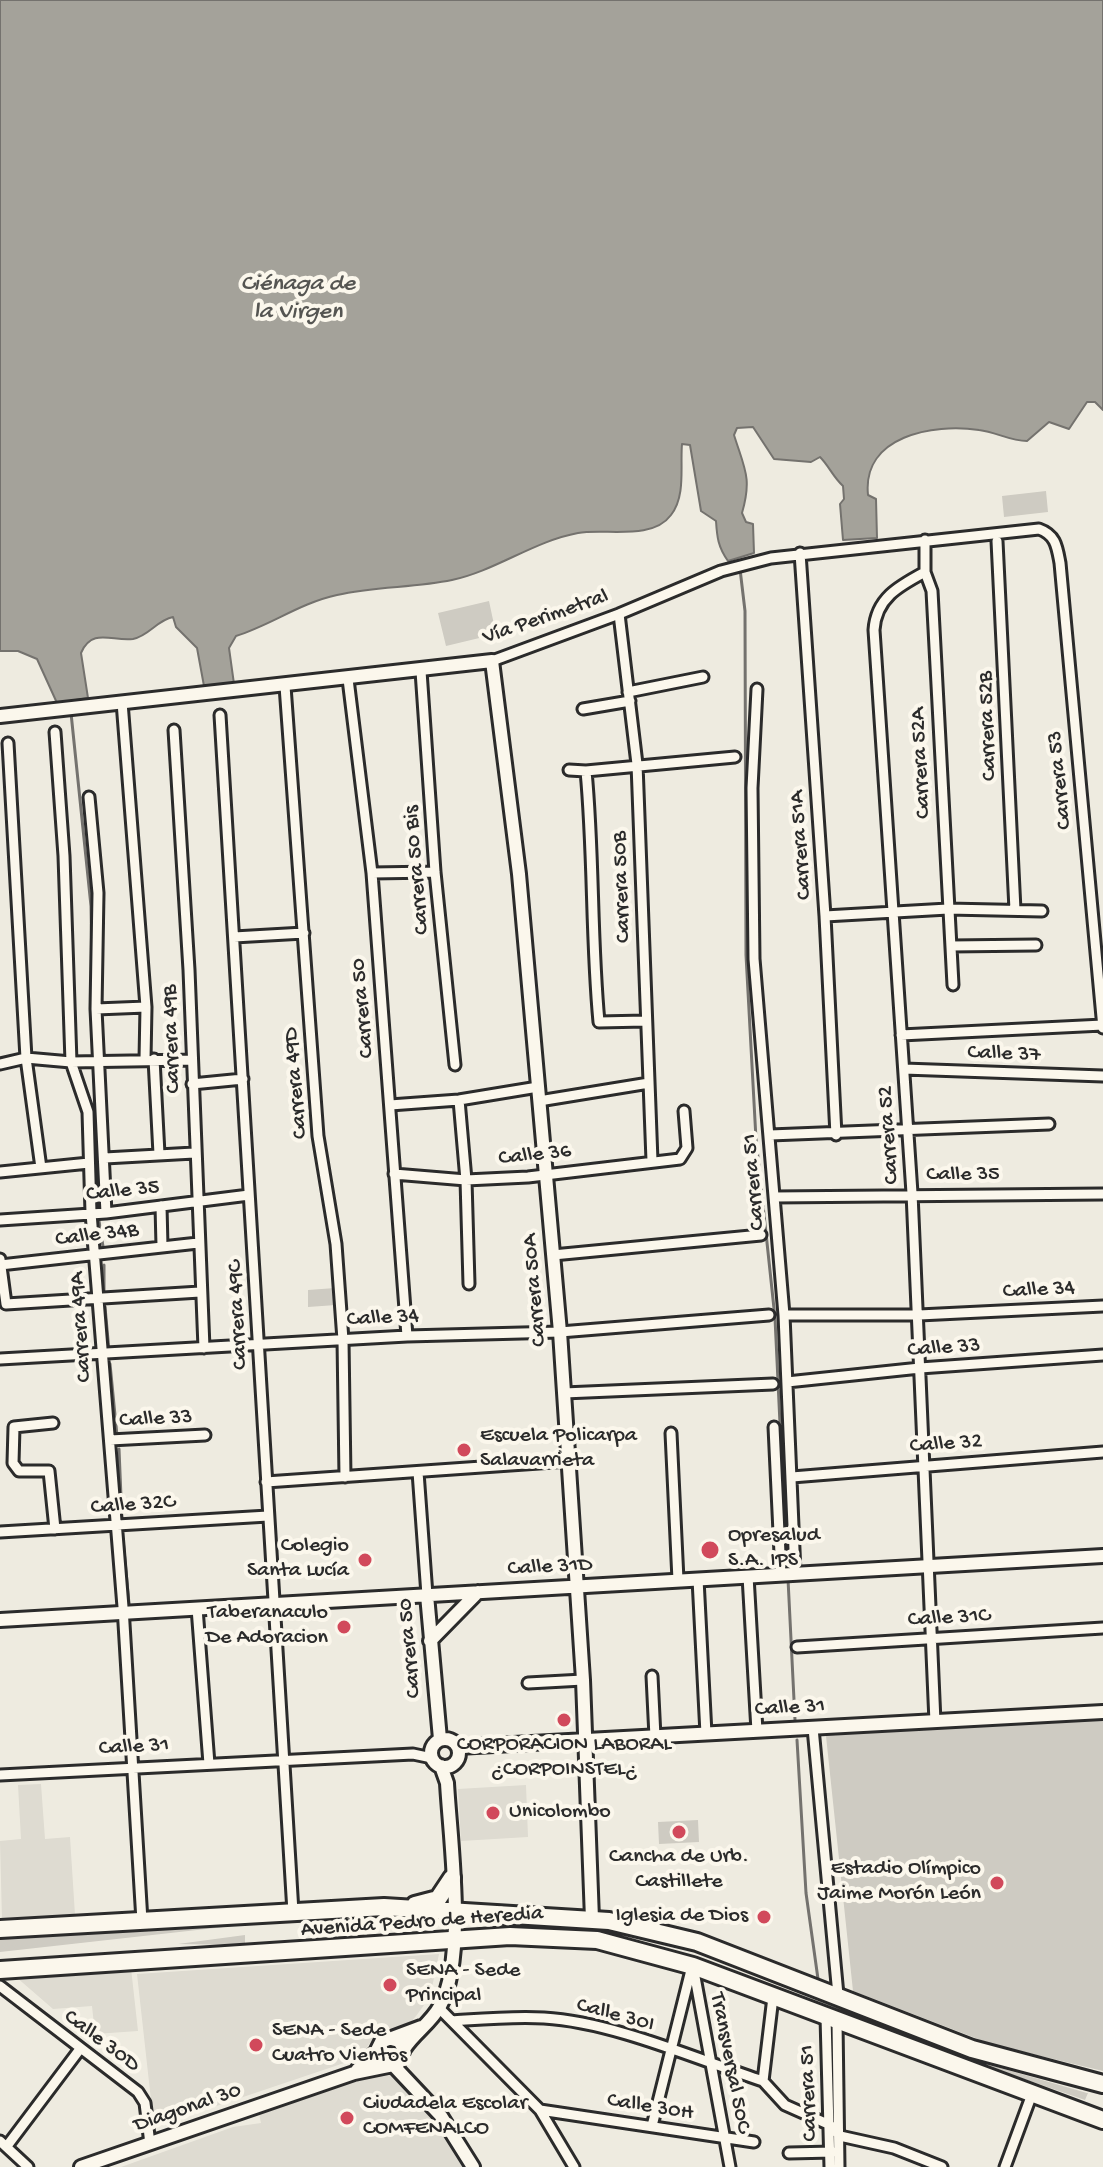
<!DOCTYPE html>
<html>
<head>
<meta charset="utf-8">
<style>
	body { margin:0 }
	canvas { display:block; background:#eeebe0 }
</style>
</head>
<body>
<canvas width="1103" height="2167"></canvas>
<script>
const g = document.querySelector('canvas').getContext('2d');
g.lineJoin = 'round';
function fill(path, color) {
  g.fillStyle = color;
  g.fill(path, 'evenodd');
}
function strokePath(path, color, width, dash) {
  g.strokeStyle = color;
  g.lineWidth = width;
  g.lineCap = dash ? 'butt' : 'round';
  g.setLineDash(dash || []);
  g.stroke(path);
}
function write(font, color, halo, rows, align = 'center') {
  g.font = font + ' "Gochi Hand",sans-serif';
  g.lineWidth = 8;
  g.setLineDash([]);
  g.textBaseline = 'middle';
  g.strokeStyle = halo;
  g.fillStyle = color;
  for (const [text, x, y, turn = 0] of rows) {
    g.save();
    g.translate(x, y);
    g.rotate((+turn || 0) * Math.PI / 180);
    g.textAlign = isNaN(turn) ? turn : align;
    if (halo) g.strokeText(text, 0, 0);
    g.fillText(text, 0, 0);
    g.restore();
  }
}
const built = new Path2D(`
	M41,1784L45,1839L70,1837L75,1915L2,1920L0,1841L21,1839L18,1785Z
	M526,1785L528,1837L461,1841L458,1789Z
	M439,1954L430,1997L416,2016L411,2022L378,2032L359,2058L154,2127L137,1974Z
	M131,1968L138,2031L95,2034L92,2006L53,2009L15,1976Z
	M382,2073L396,2076L428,2112L467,2167H121L233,2127L261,2123L259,2114Z`);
const green = new Path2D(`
	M1046,491L1048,512L1004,517L1002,496Z
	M489,601L496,634L446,646L438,613Z
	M335,1288L336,1305L308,1307V1290Z
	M1103,1717V2071L991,2044L853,1991L826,1736L829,1731Z
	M698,1820L699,1842L659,1844L658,1822Z
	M390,1912V1917L233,1926L0,1952V1935Z
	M245,1935V1945L178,1944Z
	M952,2054L1087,2093H1088L1085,2100Z`);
const water = new Path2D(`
	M0,0H1103V410L1095,402H1087L1069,429L1049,422L1027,441C1010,441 996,432 979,430C933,423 862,436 868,495L876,499L877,538L843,540L840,504L844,499L843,486C833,477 829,466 820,457L811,462L774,459L753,427L737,428L734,435C745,470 752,478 742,513L746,522L753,524L754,553L728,561C718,547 717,537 716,521L701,511L690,445L682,444C680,466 686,496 671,515C652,541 605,528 578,533C534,541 495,571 452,580C414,588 375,586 337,595C300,603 271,625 236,636L229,648L234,684L204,686L197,648L176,627L173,617C157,620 149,636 133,639C113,642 92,627 81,653L88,698L57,703L37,659L18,651H0Z`);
const stream = new Path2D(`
	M740,569L745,611L746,955L756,1139L775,1318L787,1572
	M71,713L91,906L92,968
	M94,1071L99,1209
	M99,1221L104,1253
	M104,1265V1294
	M105,1307L109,1351
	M110,1364L117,1436
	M119,1449L122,1521
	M123,1539L129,1604
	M788,1579L795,1720
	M797,1740L806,1893L818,1979`);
const street = new Path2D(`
	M925,540V572L932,591L953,985
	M997,541L1015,910
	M800,553L825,916L836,1135
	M925,572C899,586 876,598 874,630L912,1193L935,1722
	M619,614L637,764L652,1161
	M492,661L619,614L721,571L771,558L1039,529C1056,535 1057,547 1060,563L1103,1028
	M421,671L435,872L455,1065
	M348,679L372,873L407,1336
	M285,686L318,1136L336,1244L343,1340L345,1477
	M757,689L752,788L754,959L784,1315L795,1573
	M628,692L703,677
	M122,702L146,1007L145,1059
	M583,709L630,701
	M220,715L293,1912
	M174,730L189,970L204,1348
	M55,732L64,856L71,1062L88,1112L91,1213L123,1607L142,1921
	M8,743L26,1058L41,1168
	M569,770L586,771L735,757
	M586,771C594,855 591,938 599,1022L645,1021
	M89,797L98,893L96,1009L106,1213
	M372,873L435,872
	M825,916L948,909L1042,911
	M234,937L304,933
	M951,946L1036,945
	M96,1009L146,1007
	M901,1035L1103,1025
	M154,1059L159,1154
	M0,1064L26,1058L71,1062L190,1060
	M904,1069L1103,1076
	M192,1084L243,1079
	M459,1100L466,1180L469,1284
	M539,1101L649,1083
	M390,1105L459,1100L538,1087
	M770,1135L1049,1124
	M105,1158L194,1153
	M0,1172L89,1163
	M394,1174L466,1180L528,1177L680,1159L687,1148L684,1111
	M774,1197L1103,1194
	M161,1206L162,1246
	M0,1220L106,1213L249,1195
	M553,1255L761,1235
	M0,1259L6,1304L200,1292
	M0,1265L198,1243
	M784,1315H919L1103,1306
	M0,1359L407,1336L560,1332L769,1315
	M787,1382L920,1368L1103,1355
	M564,1393L773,1384
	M53,1423L14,1427L13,1463L19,1471H49L55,1529
	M774,1427L781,1575
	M671,1433L678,1580
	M110,1440L205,1435
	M418,1472L427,1595
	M792,1477L1103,1452
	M266,1482L568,1461
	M0,1532L268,1516
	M748,1576L757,1731
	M698,1579L706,1734
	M197,1608L209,1764
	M797,1647L1103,1628
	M652,1676L655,1737
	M528,1683L583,1680
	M813,1728L838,1995
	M0,1775L413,1754L432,1758
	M693,1966L730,2167
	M0,1986L138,2092L145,2103L150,2144
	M439,2008L540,2110L574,2167
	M826,2017L830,2167
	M452,2021C482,2019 514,2016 544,2018C613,2022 696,2059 763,2081
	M837,2022L839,2167
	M763,2081L785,2105L830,2125L840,2136L894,2148L942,2167
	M763,2081L773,1997
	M540,2110L754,2142
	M652,2126L691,1970
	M0,2141L28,2167
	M7,2146L80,2049
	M789,2153L833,2152
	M1005,2167L1032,2094`);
const secondary = new Path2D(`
	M0,716L492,661L519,874L560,1332L583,1680L592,1919
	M427,1595L440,1739
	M0,1620L1103,1556
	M430,1641L478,1592
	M431 1753a14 14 0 1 1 28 0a14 14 0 1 1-28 0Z
	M458,1747L1103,1712
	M404,2049C414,2033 431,2023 440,2006C467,1958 450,1839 447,1783L441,1766
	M394,2066L441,2116L473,2167
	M357,2070L376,2052L381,2042L421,2027
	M81,2167L354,2073L398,2064L404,2049L399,2041L388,2038`);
const highway = new Path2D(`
	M415,1905L438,1899L452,1878
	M0,1929L384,1907L609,1921L697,1942L972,2049L1103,2084
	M0,1970L510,1936L597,1940L693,1966L1103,2120`);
const markers = [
	[464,1450,8,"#d1495b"],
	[710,1550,10,"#d1495b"],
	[365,1560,8,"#d1495b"],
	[344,1627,8,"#d1495b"],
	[564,1720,8,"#d1495b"],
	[493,1813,8,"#d1495b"],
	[679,1832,8,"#d1495b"],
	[997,1883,8,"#d1495b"],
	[764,1917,8,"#d1495b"],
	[390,1985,8,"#d1495b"],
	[256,2045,8,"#d1495b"],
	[347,2118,8,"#d1495b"]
];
const streetNames = [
	["Vía Perimetral",546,618,-19],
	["Carrera 52B",989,726,-92],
	["Carrera 52A",922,763,-93],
	["Carrera 53",1061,780,-96],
	["Carrera 51A",802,845,-94],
	["Carrera 50 Bis",418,870,-95],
	["Carrera 50B",623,887,-92],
	["Carrera 50",364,1008,-95],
	["Carrera 49B",173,1039,-92],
	["Calle 37",1004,1055,2],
	["Carrera 49D",297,1083,-95],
	["Carrera 52",890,1135,-94],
	["Calle 36",535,1156,-6],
	["Calle 35",963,1176],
	["Carrera 51",755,1182,-95],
	["Calle 35",123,1192,-6],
	["Calle 34B",97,1236,-7],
	["Carrera 50A",536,1290,-95],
	["Calle 34",1039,1291,-3],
	["Carrera 49C",239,1315,-93],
	["Calle 34",383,1319,-3],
	["Carrera 49A",82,1327,-94],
	["Calle 33",944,1349,-4],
	["Calle 33",156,1420,-3],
	["Calle 32",946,1445,-4],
	["Calle 32C",133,1506,-4],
	["Calle 31D",550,1568,-3],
	["Calle 31C",949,1619,-3],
	["Carrera 50",411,1648,-95],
	["Calle 31",790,1709,-3],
	["Calle 31",134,1748,-3],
	["Avenida Pedro de Heredia",422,1923,-4],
	["Calle 30I",615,2016,15],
	["Calle 30D",101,2042,37],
	["Transversal 50C",729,2063,79],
	["Carrera 51",810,2093,-92],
	["Calle 30H",650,2108,9],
	["Diagonal 30",188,2109,-19]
];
const poiNames = [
	["Escuela Policarpa",480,1437],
	["Salavarrieta",480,1462],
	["Opresalud",728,1537],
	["S.A. IPS",728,1562],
	["Colegio",349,1547,"right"],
	["Santa Lucía",349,1572,"right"],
	["Taberanaculo",328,1614,"right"],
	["De Adoracion",328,1639,"right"],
	["CORPORACION LABORAL",564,1746,"center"],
	["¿CORPOINSTEL¿",564,1771,"center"],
	["Unicolombo",509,1813],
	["Cancha de Urb.",679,1858,"center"],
	["Castillete",679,1883,"center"],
	["Estadio Olímpico",981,1870,"right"],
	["Jaime Morón León",981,1895,"right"],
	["Iglesia de Dios",748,1917,"right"],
	["SENA - Sede",406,1972],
	["Principal",406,1997],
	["SENA - Sede",272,2032],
	["Cuatro Vientos",272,2057],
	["Ciudadela Escolar",363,2105],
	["COMFENALCO",363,2130]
];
const waterNames = [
	["Ciénaga de",298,285],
	["la Virgen",298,313]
];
fill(built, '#dedbd1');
fill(green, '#cecbc2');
fill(water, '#a4a29a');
strokePath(water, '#74726e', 2);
strokePath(stream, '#74726e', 3);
strokePath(street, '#2b2b2b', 15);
strokePath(secondary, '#2b2b2b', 18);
strokePath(highway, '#2b2b2b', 22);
strokePath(street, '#fbf7ec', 9);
strokePath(secondary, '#fbf7ec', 12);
strokePath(highway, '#fbf7ec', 16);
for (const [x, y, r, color] of markers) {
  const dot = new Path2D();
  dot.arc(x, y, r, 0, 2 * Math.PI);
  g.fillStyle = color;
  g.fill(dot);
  strokePath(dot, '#fbf7ec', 3);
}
write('22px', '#2b2b2b', '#fbf7ec', streetNames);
write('22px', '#2b2b2b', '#fbf7ec', poiNames, 'left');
write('italic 24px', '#555552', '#fbf7ec', waterNames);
</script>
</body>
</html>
